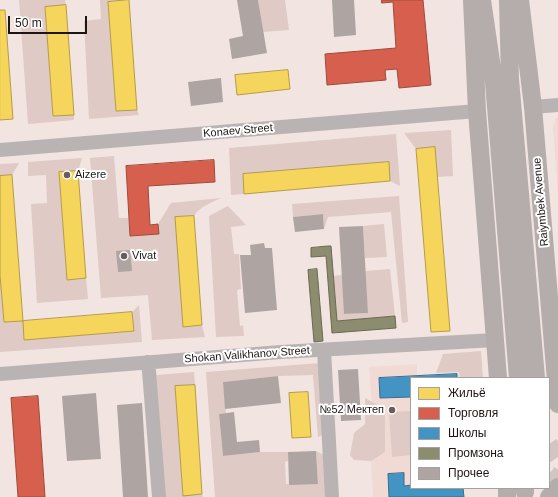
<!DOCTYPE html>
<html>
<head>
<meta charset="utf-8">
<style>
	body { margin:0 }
	#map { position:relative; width:558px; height:497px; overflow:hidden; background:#f2e4e1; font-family:Arial,sans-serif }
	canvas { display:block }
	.legend { position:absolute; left:410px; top:377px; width:140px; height:112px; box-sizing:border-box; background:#fff; border:1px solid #a5a1a1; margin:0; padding:5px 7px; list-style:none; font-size:12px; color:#1d1513 }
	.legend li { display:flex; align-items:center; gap:8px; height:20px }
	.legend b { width:20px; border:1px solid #a5a1a1 }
	.scale { position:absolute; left:8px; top:16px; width:79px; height:18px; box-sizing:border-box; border:2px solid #1d1513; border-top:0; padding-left:5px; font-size:12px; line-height:14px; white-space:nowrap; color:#1d1513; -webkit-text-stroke:3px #fff; paint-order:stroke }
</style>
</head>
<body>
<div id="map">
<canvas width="558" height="497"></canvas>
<ul class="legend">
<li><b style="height:11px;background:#f6d55c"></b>Жильё</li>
<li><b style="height:11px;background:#d6604d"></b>Торговля</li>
<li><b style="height:11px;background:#4393c3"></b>Школы</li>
<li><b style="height:11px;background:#8c8c6e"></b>Промзона</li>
<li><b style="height:11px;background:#aea4a1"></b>Прочее</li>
</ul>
<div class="scale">50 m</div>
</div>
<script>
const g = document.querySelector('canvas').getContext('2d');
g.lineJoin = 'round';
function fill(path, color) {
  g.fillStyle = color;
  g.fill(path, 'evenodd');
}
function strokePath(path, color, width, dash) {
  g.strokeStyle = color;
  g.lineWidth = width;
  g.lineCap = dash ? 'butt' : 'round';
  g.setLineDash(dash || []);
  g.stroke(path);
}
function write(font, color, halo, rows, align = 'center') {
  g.font = font + ' Arial,sans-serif';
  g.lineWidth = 4;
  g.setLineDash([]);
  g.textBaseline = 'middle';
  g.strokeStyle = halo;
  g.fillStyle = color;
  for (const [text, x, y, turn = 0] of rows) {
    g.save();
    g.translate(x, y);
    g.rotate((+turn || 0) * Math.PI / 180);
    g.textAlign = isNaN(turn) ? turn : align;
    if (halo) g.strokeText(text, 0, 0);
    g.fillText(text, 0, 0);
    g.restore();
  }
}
const built = new Path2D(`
	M558,117V194L553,127L556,118Z
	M417,364V376L457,374V378H411V488H463L464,497H373L370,442L375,441L369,367Z`);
const green = new Path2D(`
	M19,0H65L66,5L45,7L53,116L74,115V120L28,124Z
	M100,0H129L108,2L116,111L137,110L139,115L89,119L84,21L101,19Z
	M258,0H285L289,30L263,32Z
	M451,130L453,176L437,177L434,147L416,149L404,133Z
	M396,134L400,186L390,181L388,162L243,174L244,194L231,195L229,148Z
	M114,156L119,218H129L131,236L159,234L158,224L171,203L221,198C211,203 200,206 194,216L176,217L184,327L202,325L205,337L152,340L148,295L101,298L90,158Z
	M82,158L78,171L59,173L67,280L86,278L88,299L37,303L31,204L47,203L46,175L28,176V162Z
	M19,163L12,175L0,176V164Z
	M399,196L408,322L402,323L391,212L328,217L324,229L323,214L293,217L292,204Z
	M228,206L246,225L231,227L234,254H239L241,289L237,290L240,326L243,325L244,336L216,337L209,216Z
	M384,224L387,257L365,258L363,226Z
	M390,269L395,316L337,321L333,276L342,275L345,314L368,313L365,271Z
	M0,275L4,322L23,321L25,339L134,331L132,312L139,305L142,342L0,352Z
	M481,351L483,378H460L459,372L436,373L443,354Z
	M320,363L324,434L318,437L313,375L278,376L223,382L226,413L219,414L223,456L260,452H288V461L285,462L286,484L318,483L316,451L324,455L326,497H215L206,372Z
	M194,372L195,385L175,386L183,495L202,494L203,497H165L156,375Z
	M365,398L385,409V452L371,461L354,460L350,455L354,433L365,424Z
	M411,411V455L392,457L389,412Z`);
const homes = new Path2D(`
	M129,0L137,110L116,111L108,2Z
	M66,5L74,115L53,116L45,7Z
	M0,10H5L13,119L0,120Z
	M288,70L290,89L237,95L235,75Z
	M435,147L450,331L431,332L416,149Z
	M389,162L390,181L244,194L243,174Z
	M78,171L86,278L67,280L59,172Z
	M12,175L23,321L4,322L0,275V176Z
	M194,216L202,325L183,327L175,217Z
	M132,312L134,331L24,340L23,321Z
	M195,385L202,494L183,496L175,386Z
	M308,392L311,437L292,438L289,393Z`);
const shops = new Path2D(`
	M382,0H423L431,85L399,88L397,69L385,70L386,80L327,85L325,54L396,48L393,2L382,3Z
	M214,160L215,182L148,186L150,225L158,224L159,234L130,236L126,166Z
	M38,396L45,497H18L11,398Z`);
const schools = new Path2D(`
	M457,374V378H411V397L380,398L379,378Z
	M404,473V486L411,485V488H463L464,497H389L388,474Z`);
const industry = new Path2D(`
	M328,246H331L337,321L395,316L396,328L332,333L326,256L311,257V248Z
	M317,269L323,341L314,342L308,270Z`);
const building = new Path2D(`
	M237,0H258L267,53L232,59L229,39L243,36Z
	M332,0H354L356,35L334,37Z
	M221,78L223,102L191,106L188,82Z
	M323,214L324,229L295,232L293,217Z
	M363,226L368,313L344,314L339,227Z
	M264,243L265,248H272L277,310L245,313L240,255H251L250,245Z
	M130,250L132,271L118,272L116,251Z
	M358,369L361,420L341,421L338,370Z
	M278,376L281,403L225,409L223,382Z
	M96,393L101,459L67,461L62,396Z
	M142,403L148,497H123L117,405Z
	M234,412L237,442L259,440L260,452L223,456L219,414Z
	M316,451L318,484L289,485L288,452Z`);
const majorTunnel = new Path2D(`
	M549,444L558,457
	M549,474L558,481`);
const minor = new Path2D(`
	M533,107L558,105
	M0,150L477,111
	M324,350L332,497
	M147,362L149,371L159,497
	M0,374L281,352L495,340`);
const major = new Path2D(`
	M472,0L477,111L498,378
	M482,0L494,82L518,378
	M508,0L510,79L536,378
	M520,0L533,107L558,404
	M507,488V497
	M525,488V492
	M549,497L558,487`);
const markers = [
	[67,175,4,"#685d5b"],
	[124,256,4,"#685d5b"],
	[392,410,4,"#685d5b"]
];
const streetNames = [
	["Konaev Street",238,131,-5],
	["Raiymbek Avenue",541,202,-95],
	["Shokan Valikhanov Street",247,355,-4]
];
const poiNames = [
	["Aizere",75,175],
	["Vivat",132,256],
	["№52 Мектеп",384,410,"right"]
];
fill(built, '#f1d9d4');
fill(green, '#dfcac5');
fill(homes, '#f6d55c');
strokePath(homes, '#b59b46', 1);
fill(shops, '#d6604d');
strokePath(shops, '#9e4a3c', 1);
fill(schools, '#4393c3');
strokePath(schools, '#386d8e', 1);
fill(industry, '#8c8c6e');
strokePath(industry, '#6b6853', 1);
fill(building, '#aea4a1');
strokePath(majorTunnel, '#d2c5c2', 18, [18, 9]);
strokePath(minor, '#b9b4b3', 14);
strokePath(major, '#b5adab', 18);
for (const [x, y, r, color] of markers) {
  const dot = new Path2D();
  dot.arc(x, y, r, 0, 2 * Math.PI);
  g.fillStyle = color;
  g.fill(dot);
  strokePath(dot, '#fff', 1.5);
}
write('11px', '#1d1513', '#fff', streetNames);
write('11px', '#1d1513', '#fff', poiNames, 'left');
</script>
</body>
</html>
